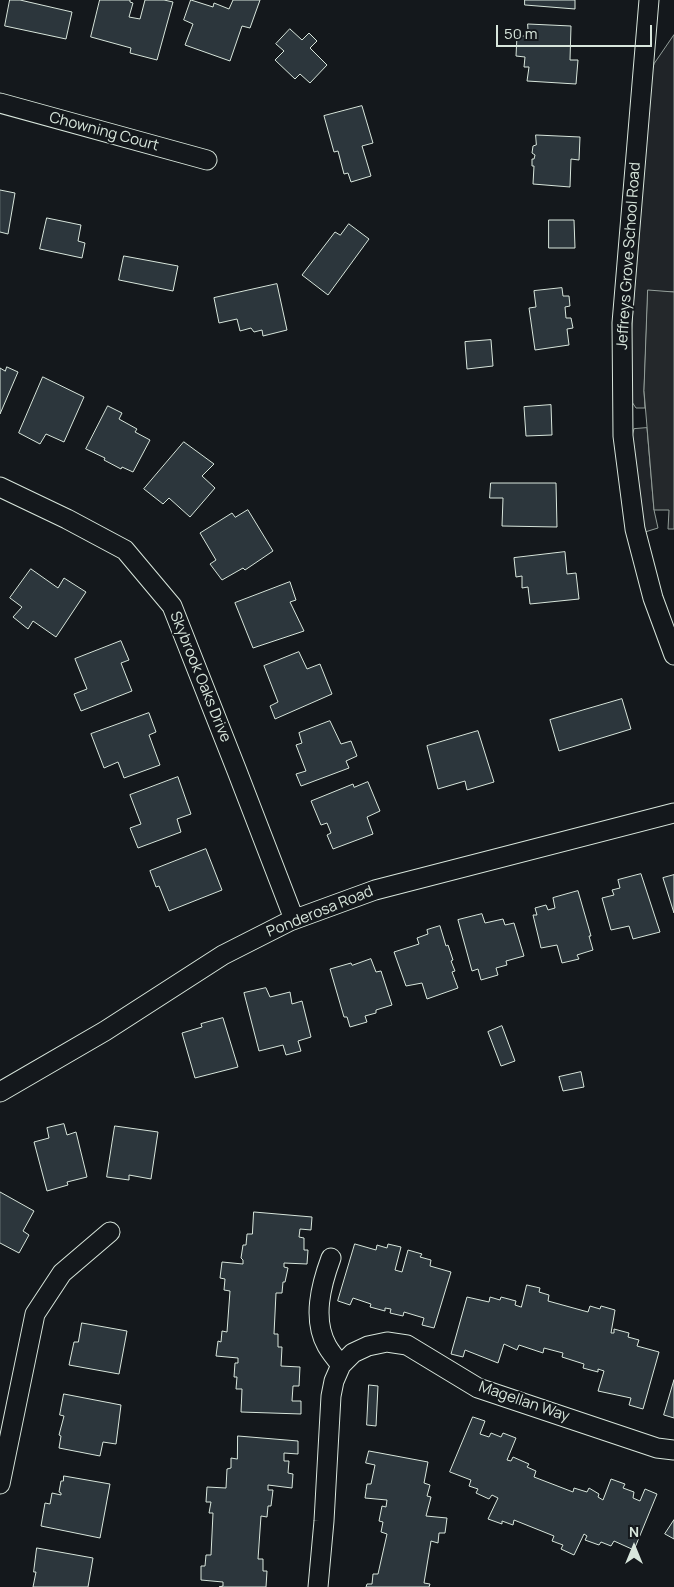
<!DOCTYPE html>
<html>
<head>
<meta charset="utf-8">
<style>
	body { margin:0 }
	#map { position:relative; width:674px; height:1587px; overflow:hidden; background:#14181c; font-family:Manrope,sans-serif }
	canvas { display:block }
	.north { position:absolute; left:609px; top:1522px; width:50px; height:50px; -webkit-text-stroke:4px #14181c; paint-order:stroke; rotate:0deg; font-size:14px; font-weight:700; line-height:20px; text-align:center; color:#d8e6dc }
	.north::after { content:''; display:block; margin:auto; width:18px; height:22px; background:#d8e6dc; clip-path:polygon(50% 0,100% 100%,50% 72%,0 100%) }
	.scale { position:absolute; left:496px; top:25px; width:156px; height:22px; box-sizing:border-box; border:2px solid #d8e6dc; border-top:0; padding-left:6px; font-size:15px; line-height:18px; white-space:nowrap; color:#d8e6dc; -webkit-text-stroke:4px #14181c; paint-order:stroke }
</style>
</head>
<body>
<div id="map">
<canvas width="674" height="1587"></canvas>
<div class="north">N</div>
<div class="scale">50 m</div>
</div>
<script>
const g = document.querySelector('canvas').getContext('2d');
g.lineJoin = 'round';
function fill(path, color) {
  g.fillStyle = color;
  g.fill(path, 'evenodd');
}
function strokePath(path, color, width, dash) {
  g.strokeStyle = color;
  g.lineWidth = width;
  g.lineCap = dash ? 'butt' : 'round';
  g.setLineDash(dash || []);
  g.stroke(path);
}
function write(font, color, halo, rows, align = 'center') {
  g.font = font + ' Manrope,sans-serif';
  g.lineWidth = 4;
  g.setLineDash([]);
  g.textBaseline = 'middle';
  g.strokeStyle = halo;
  g.fillStyle = color;
  for (const [text, x, y, turn = 0] of rows) {
    g.save();
    g.translate(x, y);
    g.rotate((+turn || 0) * Math.PI / 180);
    g.textAlign = isNaN(turn) ? turn : align;
    if (halo) g.strokeText(text, 0, 0);
    g.fillText(text, 0, 0);
    g.restore();
  }
}
const green = new Path2D(`
	M674,35V292L648,291L644,391L645,408H636L630,399V352L649,78L654,64Z
	M647,428L654,510L658,528L645,532L640,508L631,439L634,429Z`);
const parking = new Path2D(`
	M648,290L674,292V529H668L669,510H654L644,391Z`);
const building = new Path2D(`
	M10,0H20L72,12L66,39L5,26Z
	M100,0H130V2L133,3L129,17L140,19L145,0H164L173,2L157,60L130,53L131,48L91,37Z
	M191,0L213,7L214,3L229,9L233,0H260L250,28L242,26L230,61L185,45L193,24L184,20Z
	M525,0H575V9L525,5Z
	M528,24L571,26L570,60H578L576,84L527,81L529,67H524L525,57L516,56L517,36H528Z
	M290,29L302,40L309,33L317,41L310,48L327,65L310,83L300,74L295,79L275,60L284,51L276,44Z
	M362,106L373,143L362,146L371,176L351,182L348,173L344,174L338,151L334,152L324,116Z
	M536,135L580,137L579,160L571,159L570,187L533,184L534,166H532V159H534L535,155L532,153L533,146L536,145Z
	M0,190L15,193L8,234L0,232Z
	M47,218L81,225L78,241L85,243L82,258L40,249Z
	M549,220H574L575,248H549Z
	M349,224L369,239L328,295L302,275L335,232L340,235Z
	M124,256L178,266L173,291L119,280Z
	M277,284L287,330L263,336L262,330L254,332L251,328L240,331L237,319L219,323L214,298Z
	M562,288L563,296H569L570,306L565,307L566,318H571L573,328L567,329L569,345L535,350L529,308L536,307L534,291Z
	M491,340L493,366L467,369L465,342Z
	M7,367L18,372L0,414V368L5,371Z
	M43,377L84,397L64,442L46,434L40,444L19,433Z
	M551,405L552,435L526,436L524,407Z
	M108,406L122,413L119,419L137,429L135,432L150,440L133,472L122,467L121,469L104,460L105,458L86,449Z
	M184,442L214,464L202,476L215,488L190,517L169,498L163,504L144,489Z
	M491,483H556L557,527L502,526L503,498H490Z
	M248,510L273,551L245,570L243,568L222,580L210,564L216,560L200,533L232,513L235,517Z
	M565,552L567,574L576,573L579,599L530,604L528,587L522,588V576L516,577L514,558Z
	M31,569L58,588L64,578L86,592L56,637L33,621L28,629L13,617L22,607L10,598Z
	M290,582L296,600L290,602L304,631L253,648L235,603Z
	M121,641L129,660L121,663L132,691L81,711L74,694L87,689L75,659Z
	M299,652L307,669L320,664L332,694L275,719L270,706L278,702L264,666Z
	M622,699L631,729L559,751L550,720Z
	M149,713L156,732L149,735L160,765L124,778L118,762L104,768L91,734Z
	M330,721L341,744L351,741L357,756L346,761L349,768L301,786L296,774L306,771L296,745L302,743L299,733Z
	M478,731L494,782L467,790L465,781L438,789L427,746Z
	M178,777L191,814L177,819L181,832L138,848L130,828L141,824L130,795Z
	M368,782L380,811L367,817L373,834L333,849L327,835L331,833L327,823L321,825L311,801L353,784L354,787Z
	M206,849L222,890L169,911L159,886L156,887L150,871Z
	M641,874L660,932L633,939L629,926L611,930L602,898L614,895L612,890L620,888L618,880Z
	M674,875V913L663,878Z
	M578,891L591,936H589L593,950L577,955L579,959L562,963L557,945L541,948L533,915H537L535,908L546,905L548,910L555,908L553,898Z
	M482,914L485,923L503,919L505,925L514,923L524,956L506,961L507,965L496,968L498,975L481,980L478,969L472,971L458,920Z
	M440,926L446,946L448,945L453,960L451,961L455,971L452,972L458,988L427,999L422,983L406,986L394,952L419,944L417,938L428,934L427,930Z
	M371,959L376,972L381,971L392,1005L376,1010V1013L365,1016L367,1022L350,1027L347,1017H344L330,969L351,963L352,965Z
	M266,988L270,997L290,992L292,1004L302,1001L311,1037L298,1041L301,1051L286,1055L283,1045L259,1051L244,993Z
	M223,1018L238,1067L195,1078L182,1033L202,1027L201,1024Z
	M502,1026L515,1061L501,1066L488,1032Z
	M581,1072L584,1087L563,1091L559,1077Z
	M64,1124L67,1135L76,1132L87,1177L67,1182L68,1185L47,1191L34,1142L49,1138L47,1128Z
	M115,1126L158,1132L151,1179L129,1175V1180L107,1177Z
	M0,1192L34,1211L23,1231L29,1235L19,1253L0,1243Z
	M254,1212L312,1217L311,1230L300,1229L299,1237L304,1238V1250H308L307,1264L284,1263V1267L288,1268L285,1282H283L282,1293H276L274,1334H278V1347H282L281,1366L300,1367L299,1386H293L292,1401H301V1414L241,1412L242,1389H236L237,1377H234L235,1363H238V1358L216,1356L218,1341L221,1342L222,1331L227,1332L230,1291L224,1290L225,1279L220,1278L222,1262L243,1264V1260L241,1258L243,1245H246L247,1234H252Z
	M355,1244L376,1250L377,1245L387,1248L388,1244L401,1247L395,1270L402,1272L408,1250L422,1254L420,1257L431,1260L430,1266L451,1272L434,1328L422,1325L424,1318L404,1312L403,1316L390,1313L391,1309L385,1308V1311L370,1307L371,1304L353,1298L350,1305L338,1301Z
	M527,1285L540,1288L539,1292L549,1295L548,1301L588,1312L590,1306L600,1309L601,1306L615,1310L611,1333H614V1329L629,1333L628,1337L639,1340L637,1346L659,1352L643,1409L629,1405L631,1398L598,1391L604,1371L598,1369V1372L583,1368L584,1364L562,1357L563,1353L544,1348L543,1353L519,1345L517,1350L504,1344L498,1363L465,1350L463,1357L451,1354L467,1297L489,1302L490,1297L500,1300L501,1297L516,1301L515,1305L521,1307Z
	M82,1323L127,1331L119,1374L69,1365L74,1342H78Z
	M674,1380V1418L664,1415Z
	M369,1385L378,1386L376,1426L367,1425Z
	M64,1394L121,1405L116,1444L103,1442L100,1456L59,1448L61,1436L59,1435L64,1416L60,1415Z
	M473,1417L485,1421L480,1434L489,1437L491,1433L501,1437L503,1433L516,1438L507,1460L511,1461L513,1457L529,1464L527,1467L536,1471L534,1477L573,1492L574,1488L587,1492L589,1488L599,1494L598,1497L603,1500L611,1479L625,1484L623,1488L634,1492L633,1498L640,1501L645,1489L657,1494L634,1550L614,1541L611,1546L601,1542L599,1545L585,1540L587,1536L584,1534L574,1555L561,1549L563,1545L552,1541L554,1536L514,1520L513,1525L502,1521V1524L488,1519L498,1498L492,1495L489,1499L476,1493L478,1489L469,1486L471,1480L450,1472Z
	M238,1436L298,1441V1454L284,1453V1461H289L288,1473L293,1474L292,1488L268,1485V1490H273L271,1506H268L267,1517L261,1516L258,1559H263V1571H267L266,1587H219L223,1586V1582L201,1580V1566H205L206,1555H211L213,1513H209L211,1502H206L207,1487L226,1488L227,1469L231,1468V1458L237,1459Z
	M369,1451L428,1462L424,1483L430,1485L427,1496L431,1497L426,1516L447,1518L445,1533H439L438,1543L431,1541L424,1583L430,1584L429,1587H366L367,1584H372L373,1574H378L387,1534L381,1532L383,1522L379,1521L382,1506L386,1507L387,1500L365,1498L367,1484H371L375,1465L366,1463Z
	M64,1476L110,1484L100,1538L41,1526L45,1503L50,1504L52,1493L61,1495V1493L59,1492L61,1481H63Z
	M674,1520V1539L665,1534Z
	M37,1548L93,1558L88,1587H33L36,1572H34Z`);
const street = new Path2D(`
	M649,0L622,323L623,436L635,529L653,598L674,655
	M0,103L207,160
	M0,487L67,519L125,550L172,606L237,771L294,919
	M0,1092L105,1031L223,955L290,921L375,890L674,813
	M331,1258C321,1285 312,1319 327,1346C331,1353 336,1359 341,1365
	M0,1484L35,1314L62,1273L110,1232
	M318,1587L324,1521L331,1396L334,1381L341,1365L353,1353L368,1346L387,1342L407,1345L478,1388L657,1448L674,1450`);
const streetNames = [
	["Chowning Court",104,132,15],
	["Jeffreys Grove School Road",629,256,-86],
	["Skybrook Oaks Drive",200,677,68],
	["Ponderosa Road",320,912,-22],
	["Magellan Way",524,1402,19]
];
fill(green, '#202428');
strokePath(green, '#939e99', 1);
fill(parking, '#24282b');
strokePath(parking, '#939e99', 1);
fill(building, '#2c363c');
strokePath(building, '#d8e6dc', 1);
strokePath(street, '#d8e6dc', 21);
strokePath(street, '#14181c', 19);
write('15px', '#d8e6dc', '#14181c', streetNames);
</script>
</body>
</html>
